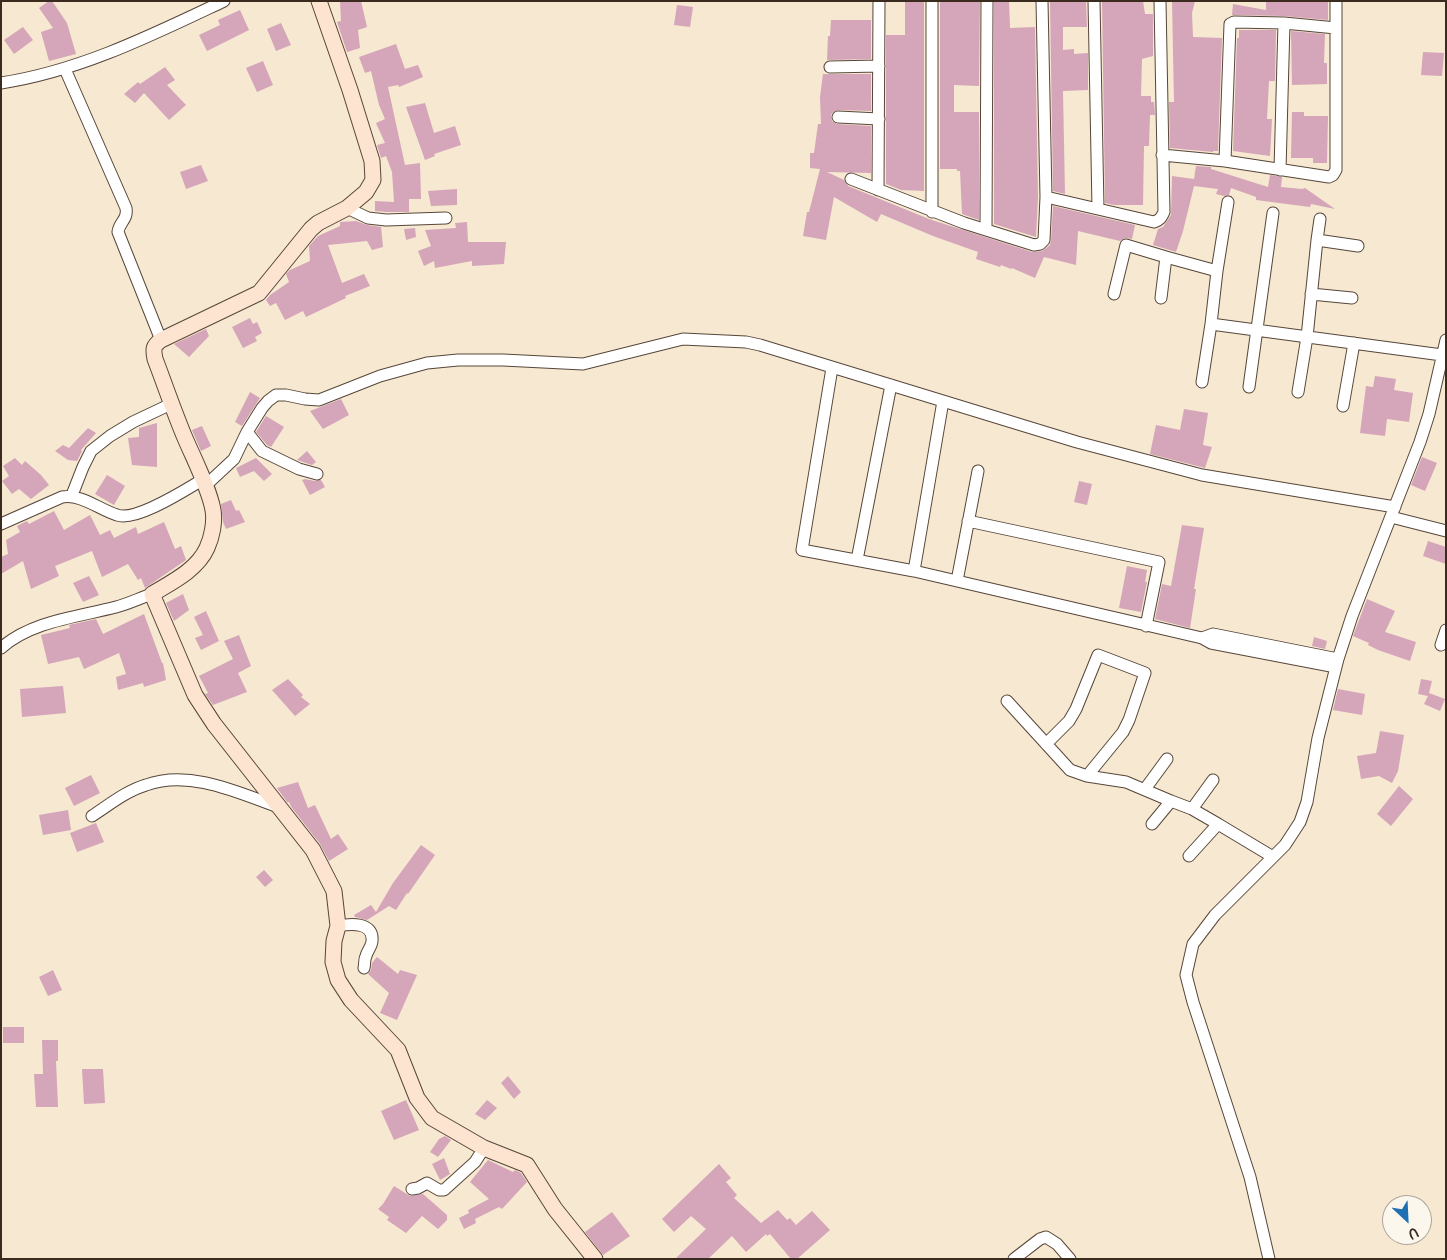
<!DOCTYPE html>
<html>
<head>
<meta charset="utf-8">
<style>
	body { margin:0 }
	#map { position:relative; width:1447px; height:1260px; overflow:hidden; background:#f6e8d1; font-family:Pangolin,sans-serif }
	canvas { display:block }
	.frame { position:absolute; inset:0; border:2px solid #3b2a1e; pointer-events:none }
	.north { position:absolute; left:1382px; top:1195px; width:50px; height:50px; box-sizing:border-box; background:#fbf7ec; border:1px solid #aea59a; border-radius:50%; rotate:155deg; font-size:14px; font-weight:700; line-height:20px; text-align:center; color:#3b2a1e }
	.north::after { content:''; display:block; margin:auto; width:18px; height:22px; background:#1f6fb2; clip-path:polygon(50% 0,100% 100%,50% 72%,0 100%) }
</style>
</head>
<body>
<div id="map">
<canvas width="1447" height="1260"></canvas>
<div class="frame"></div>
<div class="north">U</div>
</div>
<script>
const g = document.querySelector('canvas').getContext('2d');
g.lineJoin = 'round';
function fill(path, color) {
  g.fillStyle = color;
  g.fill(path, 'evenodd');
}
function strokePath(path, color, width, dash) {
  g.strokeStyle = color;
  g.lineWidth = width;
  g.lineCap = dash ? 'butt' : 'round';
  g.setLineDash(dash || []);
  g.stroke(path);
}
const building = new Path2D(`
	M49,1H52L67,23L76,54L49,61L41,32L53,28L39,8Z
	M340,1H361L367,27L358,30L360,48L347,52L337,22L341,21Z
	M905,1H924V191L901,190L886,184V35H905Z
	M940,1H980L979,86L954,85V112H979V220L962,214L960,171H957V169H940Z
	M994,1H1009L1010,28L1035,27L1038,197L1036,237L994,224Z
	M1050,1H1086L1087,27H1063V50L1074,49V54L1088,53V90L1063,91L1065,194L1053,191Z
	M1102,1H1143L1145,14H1153V56L1142,59L1141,96H1151V102H1154L1155,115H1150L1149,146H1144L1143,205H1114L1105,203Z
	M1172,1H1195L1192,13L1193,37L1222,38L1218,151H1213V152L1170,148L1169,102H1174Z
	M1266,1H1328V20L1284,16L1232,15L1233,4L1266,10Z
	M677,5L693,7L690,27L674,25Z
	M240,10L249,30L207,51L199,35L220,25L218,20Z
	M831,20H871V59L827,60L828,36H830Z
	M281,23L291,45L276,51L267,29Z
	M23,27L33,40L14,54L4,40Z
	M1239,30H1276L1275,81H1269L1267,119H1272L1270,156L1233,151L1237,38H1239Z
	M1291,31L1325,34L1324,63H1327V84L1292,85Z
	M396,44L405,69L418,65L423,77L399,87L398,85L388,87L405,165L420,163L421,199H409V212H386L375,211V201L394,202L392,172L386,156L381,158L377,145L385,143L376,123L385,119L379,105L371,71L365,73L359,57Z
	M1423,52L1444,53L1442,76L1421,75Z
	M263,61L273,85L257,92L246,68Z
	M165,67L175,80L167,85L186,105L169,120L144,93L135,103L124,94L138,82L140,84Z
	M823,74H871V111L838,110L832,113L831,116L832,121L837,124L871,126V173L827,172L844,180L848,186L929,219L1032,252L1042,251L1050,245L1051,240L1053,206L1135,225L1132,239L1125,238L1120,241L1078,231L1076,265L1044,257L1035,278L1012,268L1011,269L1001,265L1000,267L976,259L978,252L933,236L881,214L877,222L834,197L826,240L803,236L807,212H809L820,169L810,168V153H814L818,124H821L820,97Z
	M425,103L434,133L455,126L461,145L434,154L435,156L425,160L406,107Z
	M1292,112H1304V116H1328L1327,163H1313V158H1291Z
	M201,165L208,181L186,189L180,172Z
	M1196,166L1211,167V169L1268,187L1270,175L1282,177L1281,187L1302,189L1305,188L1335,209L1311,204L1310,207L1256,200V197L1231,188L1229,195L1224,196L1216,194L1218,189L1194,186L1183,231L1176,252L1153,245L1158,229L1163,227L1171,215L1172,176L1194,179Z
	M457,189V205L431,206L428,191Z
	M356,221L367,225L381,227L383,247L372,250L367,241L328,245L342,283L364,274L370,286L345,296L346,298L306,317L303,311L285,320L276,303L270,306L266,300L270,295L289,282L286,274L290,270L310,261L309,246L318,236L340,226V222Z
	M467,222L468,242H506L504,264L472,266V261L435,268L434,261L424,266L418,251L431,246L425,230L456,228L455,223Z
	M415,228L416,237L406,240L404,229Z
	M250,318L253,324L257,322L262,333L255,337L257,341L243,348L232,327Z
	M206,329L209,336L189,357L174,344Z
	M1375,376L1396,379L1394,390L1413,393L1409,422L1387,419L1385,436L1360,433L1366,386L1373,387Z
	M250,392L260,398L242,426L235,422Z
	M341,399L349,415L323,429L310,411Z
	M1184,409L1208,413L1203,445L1212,447L1205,468L1150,454L1156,425L1180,430Z
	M266,416L284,427L271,447L267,445L256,432Z
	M157,423V467L132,465L128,438L139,437V428Z
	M202,426L211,446L201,451L192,430Z
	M88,428L96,433L81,450L82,451L77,461L68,460L55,451L63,445L69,448Z
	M307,451L316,462L312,465L297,460Z
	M1422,457L1437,463L1425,491L1411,485Z
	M15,458L22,465L25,461L41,475L49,485L31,499L19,489L12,494L2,481L9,476L3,466Z
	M256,458L272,474L264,481L254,471L240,477L236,468Z
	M107,475L125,486L114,505L95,494Z
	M305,479L315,481L321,480L325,487L310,495L302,480Z
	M1079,481L1092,484L1087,505L1074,502Z
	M231,500L236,511L239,510L245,522L226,529L223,522L221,504Z
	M54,511L64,530L90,515L100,535L110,530L114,538L136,527L138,534L164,522L175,549L181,546L186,560L145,588L141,578L138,580L128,564L102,577L92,551L55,566L59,576L31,589L23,561L1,574V557L8,554L6,540L20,532L17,526L27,521L29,524Z
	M1182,525L1204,528L1194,589H1196L1190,628L1155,619L1162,584L1171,586Z
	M1428,541L1446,547V564L1423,556Z
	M1127,566L1147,570L1145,582H1147L1141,612L1119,608Z
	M89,576L99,595L83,602L73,583Z
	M183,594L189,610L174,621L166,603Z
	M1367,599L1395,611L1385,632L1416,642L1410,661L1378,650L1368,645L1369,643L1353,636Z
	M206,611L219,641L201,650L195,638L203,635L194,617Z
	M144,614L162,663H163L166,680L144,687L143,683L118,690L116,677L126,674L119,653L84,669L79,657L48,664L41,635L70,628L69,625L96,619L103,634Z
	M239,635L251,666L238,673L247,692L213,705L205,694L208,693L199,676L233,659L224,641Z
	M1314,637L1327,641L1325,649L1312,646Z
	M288,679L303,695L301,697L310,704L295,716L272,690Z
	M1421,679L1432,681L1429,693L1445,699L1440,711L1424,704L1428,696L1418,694Z
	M63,686L66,713L22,717L20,689Z
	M1338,689L1365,694L1362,715L1333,710Z
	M1380,731L1404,735L1398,771L1392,783L1379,776L1361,779L1357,756L1376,753Z
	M91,775L100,793L74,806L65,788Z
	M298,782L308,808L315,805L331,839L338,834L348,849L329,861L320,844L292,808L289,802H287L277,788Z
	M1399,786L1413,799L1391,826L1377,814Z
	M68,810L71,830L43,835L39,815Z
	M96,823L104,842L77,852L70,833Z
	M421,845L435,855L408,894L407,893L396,910L389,906L367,920L355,917L354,915L371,905L376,912L393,883Z
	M264,870L273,880L265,887L256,877Z
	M377,957L398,974L400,970L417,975L397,1020L380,1013L389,993L368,974L371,970L372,963Z
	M53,970L62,990L48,996L39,977Z
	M3,1027H24V1043H3Z
	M42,1040H58V1061H56L58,1107H36L34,1074H43Z
	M82,1069H103L105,1103L84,1104Z
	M508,1076L521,1092L514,1099L501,1083Z
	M406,1100L419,1130L394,1140L381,1111Z
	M487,1100L497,1108L485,1120L475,1114Z
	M445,1136L451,1140L438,1157L430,1152L439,1139Z
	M444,1158L450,1174L440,1180L432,1164Z
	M488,1160L513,1172L515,1170L521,1173L527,1182L502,1209L499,1207L475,1219L476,1223L464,1229L459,1218L469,1213L468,1210L489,1199L470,1182Z
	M719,1164L731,1178L726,1182L737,1195L734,1198L761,1223L778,1210L787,1220L790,1218L796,1225L812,1211L830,1230L797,1259H791L770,1234L767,1236L766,1234L746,1252L732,1236L708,1259H675L706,1229L691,1216L674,1232L662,1219Z
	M394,1186L410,1196L423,1194L447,1215V1220L438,1229L422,1216L406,1233L387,1220L389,1217L378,1209L383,1204Z
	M612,1212L630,1236L603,1255L585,1232Z`);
const street = new Path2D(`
	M932,1V212
	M1094,1L1098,208
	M830,67L879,66
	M65,69L126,208C128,220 119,222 118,232L161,340
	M1,83C80,71 152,35 224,1
	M838,117L879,119
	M1162,155L1225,161L1329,177L1333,175L1336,170V1
	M1225,161L1230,24L1234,22L1284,23
	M1280,170L1284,23L1336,28
	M851,179L964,223L1034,245L1040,244L1044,240L1046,197L1042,1
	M878,190L879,1
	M1046,197L1154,222C1160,220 1161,218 1164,212L1160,1
	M347,208L368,218L386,220L446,218
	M986,230L987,1
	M1317,240L1320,219
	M1114,294L1126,245L1166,257
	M1311,294L1352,298
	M1161,298L1166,257L1217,271
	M1211,324L1217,271L1228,202
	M832,368L802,550L914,571L943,401
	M1202,382L1211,324L1442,355
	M1249,387L1273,213
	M1298,392L1307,337L1317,240L1358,246
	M1343,406L1354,343
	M247,432L262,451L299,469L317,474
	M205,486L234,459L247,432L262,408L268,401L276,395H286L305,399L319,400L380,376L427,363L458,360H503L583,364L683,339L746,342L760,345L1077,442L1202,475L1395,507
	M72,495L83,467L91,451L110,436L133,422L171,404
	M1391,517L1446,531
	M968,521L1159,562L1146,626
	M1,524L62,497C82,494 98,509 117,515C136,522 185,490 202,480
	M857,560L891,385
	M914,571L957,581L978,471
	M957,581L1202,638L1211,643L1336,667
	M1202,638L1213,634L1338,659
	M1441,645L1446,630
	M1,648C32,621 77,617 116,607C128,604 140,598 152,594
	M1007,701L1070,770L1087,776L1126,782L1171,801
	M1046,744L1069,721L1076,709L1098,655L1145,673L1129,720L1123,732L1087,776
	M1145,789L1167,759
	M1192,809L1213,780
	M92,816C109,805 126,791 146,785C190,769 239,793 281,808
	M1152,824L1171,801L1192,809L1218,824
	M1189,856L1218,824L1273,857
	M338,926C349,924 374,921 372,941C372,946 367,951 366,956C364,960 365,964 364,968
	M412,1189L418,1188L427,1183L439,1190H444L475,1162L484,1148
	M1014,1259L1040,1239L1046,1237L1057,1244L1070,1259
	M1269,1259L1250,1177L1193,1002L1186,975L1193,944L1215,915L1285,845L1300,822L1307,802L1318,738L1338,659L1352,616L1420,442L1429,414L1446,340`);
const secondary = new Path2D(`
	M319,1L350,90L372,161L373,180L366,192L347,208L318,223L311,229L259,293L161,340C153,346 153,349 155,359C165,385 174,412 185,438C194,459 209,488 213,510C215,522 212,537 207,548C197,570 172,582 152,594L195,695L214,724L313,850L334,891L338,926L334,941L333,962L338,980L351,1000L398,1050L417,1098L432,1118L484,1148L527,1165L555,1209L595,1259`);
fill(building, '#d5a5b9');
strokePath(street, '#574639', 13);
strokePath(secondary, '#574639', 17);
strokePath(street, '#fff', 11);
strokePath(secondary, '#fde4d1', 15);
</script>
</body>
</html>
